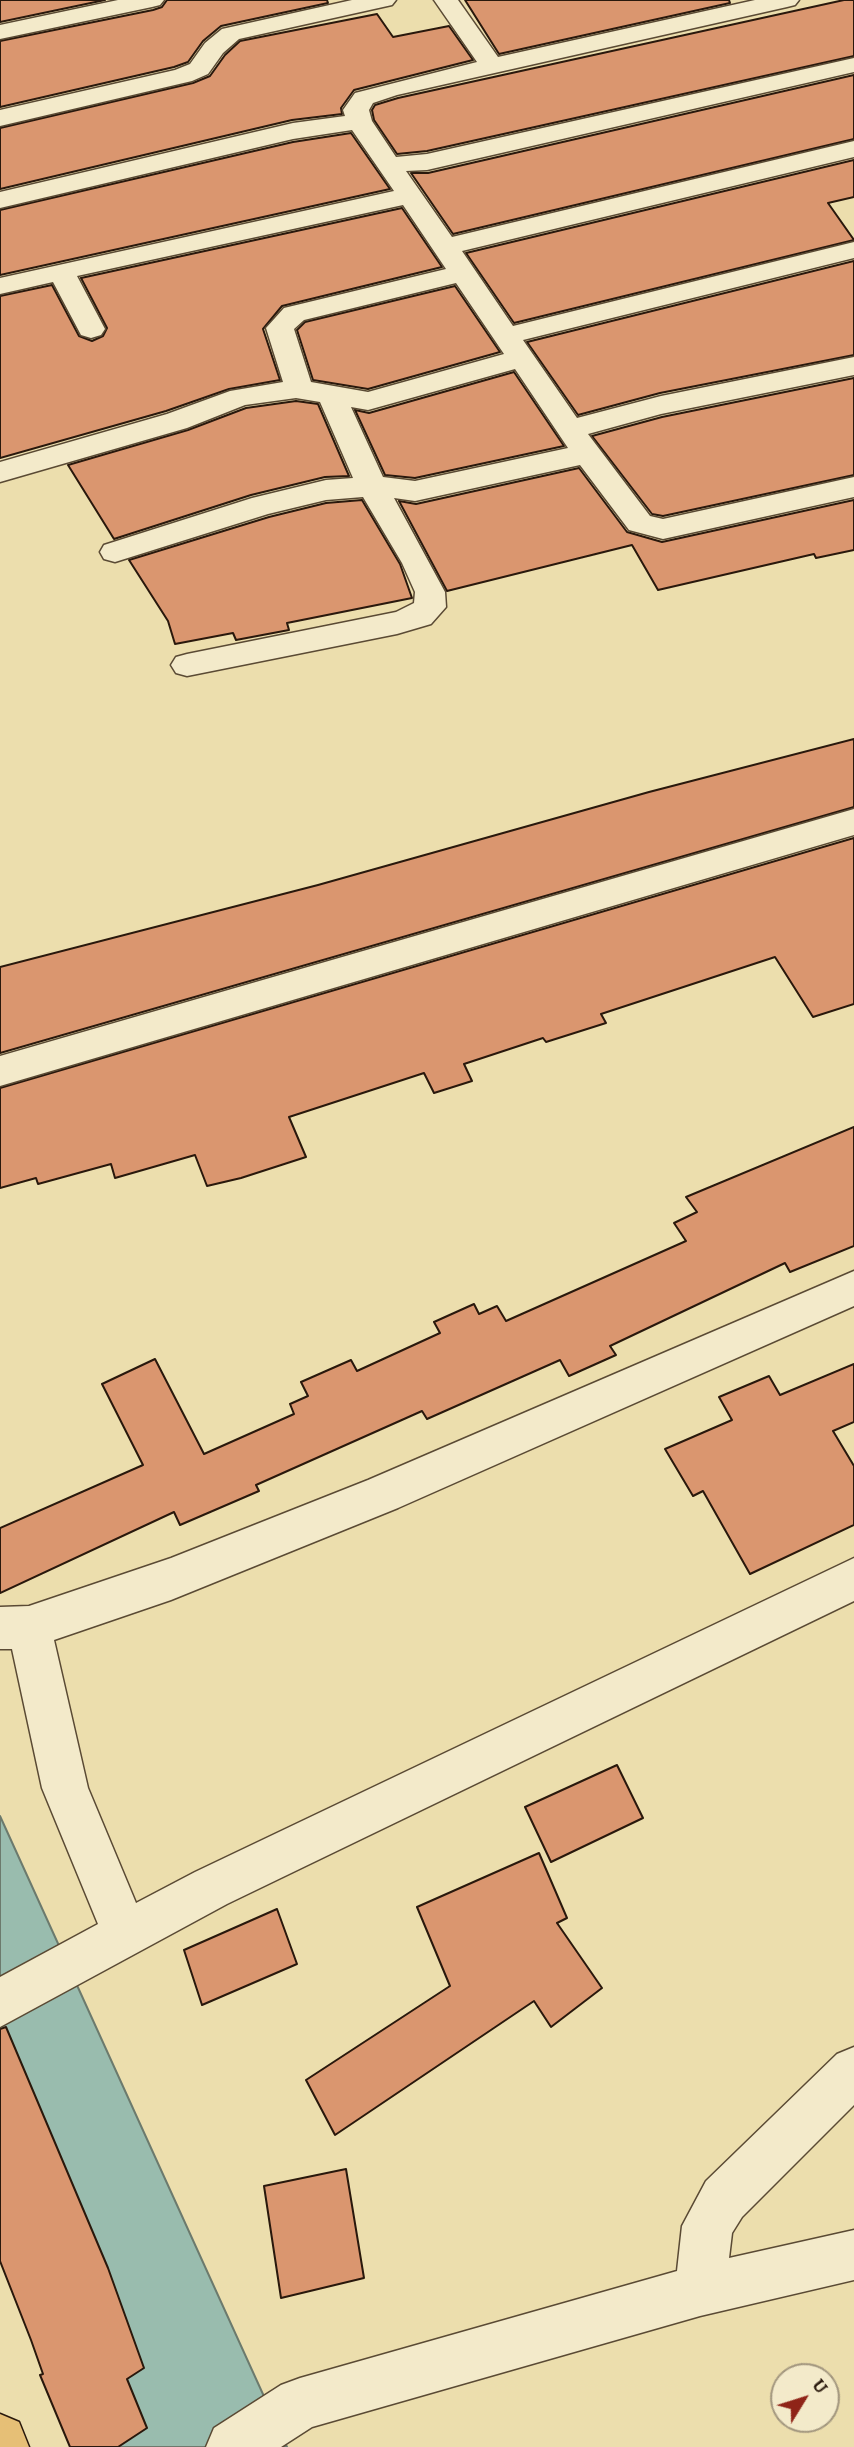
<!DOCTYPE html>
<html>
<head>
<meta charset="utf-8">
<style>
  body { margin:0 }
  #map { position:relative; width:854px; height:2447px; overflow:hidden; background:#ecdead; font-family:Alegreya,serif }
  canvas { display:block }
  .north { position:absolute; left:770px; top:2363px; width:70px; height:70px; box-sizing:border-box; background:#f3eaca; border:2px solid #a2967e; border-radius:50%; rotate:52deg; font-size:19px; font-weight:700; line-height:28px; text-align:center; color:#29180c }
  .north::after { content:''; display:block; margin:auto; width:24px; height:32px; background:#8f2418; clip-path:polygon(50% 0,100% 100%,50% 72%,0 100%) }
</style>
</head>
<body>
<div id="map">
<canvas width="854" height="2447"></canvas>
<div class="north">U</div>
</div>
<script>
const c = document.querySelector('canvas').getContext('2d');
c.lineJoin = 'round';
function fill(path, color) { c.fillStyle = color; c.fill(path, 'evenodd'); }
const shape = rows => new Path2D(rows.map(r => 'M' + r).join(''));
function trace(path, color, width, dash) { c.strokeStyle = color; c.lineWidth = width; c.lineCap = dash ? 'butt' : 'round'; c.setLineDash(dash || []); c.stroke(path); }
const water = shape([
  [0,1816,287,2447,86,2447,0,2237,0,1816]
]);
fill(water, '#99bcae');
trace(water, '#6c7a6d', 2);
const building = shape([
  [0,0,105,0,0,22,0,0],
  [167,0,327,0,328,3,221,26,203,41,188,62,174,67,0,107,0,41,153,10,162,7,167,0],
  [465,0,729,0,730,3,499,54,465,0],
  [844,0,854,0,854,56,427,151,397,154,374,120,372,110,375,105,398,98,844,0],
  [377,14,393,37,449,26,473,60,354,90,341,108,342,114,292,120,0,189,0,128,193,83,210,76,225,55,240,41,377,14],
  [854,75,854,139,453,234,411,173,428,173,854,75],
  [351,133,390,189,0,275,0,210,293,142,351,133],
  [854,160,854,197,828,203,854,240,514,323,466,253,854,160],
  [402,208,442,267,282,306,263,329,280,380,229,389,166,411,0,458,0,296,52,285,79,336,92,341,103,336,107,328,81,278,402,208],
  [854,261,854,355,660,393,578,415,527,342,854,261],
  [455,286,500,352,368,389,313,380,297,330,305,322,455,286],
  [514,372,564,446,415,478,385,475,355,410,369,413,514,372],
  [854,378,854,475,663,516,652,514,592,436,662,417,854,378],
  [296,401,318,404,349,476,325,477,251,495,114,539,68,465,188,430,246,408,296,401],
  [579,468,627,532,662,542,854,500,854,550,816,558,814,554,658,590,632,545,447,591,399,501,416,504,579,468],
  [362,500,400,564,412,598,287,623,289,630,236,640,233,633,175,644,168,621,129,560,269,517,326,503,362,500],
  [854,739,854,807,0,1053,0,967,318,885,649,792,854,739],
  [854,838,854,1004,813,1017,775,957,601,1014,606,1023,546,1042,543,1038,464,1064,472,1081,434,1093,424,1073,289,1117,306,1157,241,1178,207,1186,195,1155,115,1178,111,1164,38,1184,36,1178,0,1188,0,1088,854,838],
  [854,1127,854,1246,790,1272,785,1263,610,1346,616,1355,569,1376,560,1360,427,1419,422,1411,256,1485,259,1491,180,1525,174,1512,0,1593,0,1528,143,1465,102,1384,155,1359,204,1454,294,1414,290,1404,308,1396,301,1382,351,1360,357,1371,440,1333,434,1322,474,1304,479,1314,497,1306,506,1321,686,1241,674,1223,697,1212,686,1197,854,1127],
  [854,1364,854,1422,833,1431,854,1466,854,1525,750,1574,703,1491,693,1496,665,1449,732,1420,719,1397,769,1376,780,1395,854,1364],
  [617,1765,643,1818,551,1862,525,1807,617,1765],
  [539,1853,567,1918,557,1923,602,1988,551,2027,534,2001,335,2135,306,2080,450,1986,417,1907,539,1853],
  [277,1909,297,1964,202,2005,184,1950,277,1909],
  [6,2027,108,2268,144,2368,127,2379,147,2428,118,2447,70,2447,40,2375,43,2374,31,2340,0,2261,0,2029,6,2027],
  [346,2169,364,2278,281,2298,264,2186,346,2169]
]);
fill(building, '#da966f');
trace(building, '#29180c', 2);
const minor = shape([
  [118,0,164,0,160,5,152,7,0,39,0,25,118,0],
  [352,0,396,0,392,5,239,39,223,53,208,74,192,81,0,126,0,110,175,70,190,64,205,43,222,29,352,0],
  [434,0,458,0,498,57,755,0,799,0,795,5,787,7,397,95,373,103,369,110,372,121,396,157,427,154,854,58,854,72,427,170,406,171,452,237,854,141,854,157,462,251,513,326,854,242,854,258,523,340,577,418,661,396,854,357,854,375,661,414,588,434,650,516,663,519,854,477,854,497,663,539,629,530,580,465,415,501,394,498,445,592,446,607,431,624,397,634,187,676,176,673,171,665,176,657,187,654,396,612,414,603,415,592,402,563,363,497,326,500,268,514,115,562,104,559,100,552,104,545,252,498,326,480,353,478,320,402,296,398,245,405,187,428,0,482,0,462,167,414,230,391,283,382,266,328,284,308,446,269,403,205,77,276,105,329,101,335,91,338,81,335,53,282,0,294,0,278,394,191,352,130,293,139,0,208,0,192,293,123,345,116,343,110,355,93,477,62,434,0],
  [456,283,504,354,368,392,311,382,294,329,304,320,456,283],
  [515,369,568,448,415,481,383,477,351,407,368,410,515,369],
  [854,809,854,835,0,1086,0,1056,854,809],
  [854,1271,854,1306,398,1508,171,1600,54,1640,88,1788,136,1903,195,1872,854,1558,854,1601,227,1904,0,2027,0,1977,98,1924,42,1788,12,1649,0,1649,0,1607,29,1606,171,1558,368,1480,854,1271],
  [854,2047,854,2105,742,2217,732,2233,729,2258,854,2230,854,2280,700,2316,312,2427,281,2447,206,2447,214,2428,281,2385,300,2378,677,2271,682,2226,706,2181,837,2054,854,2047]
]);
const primary = shape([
  [0,2414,19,2422,29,2447,0,2447,0,2414]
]);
trace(minor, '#5a4a34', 3);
trace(primary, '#29180c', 3);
fill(minor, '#f3eaca');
fill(primary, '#e6bf76');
</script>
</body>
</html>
